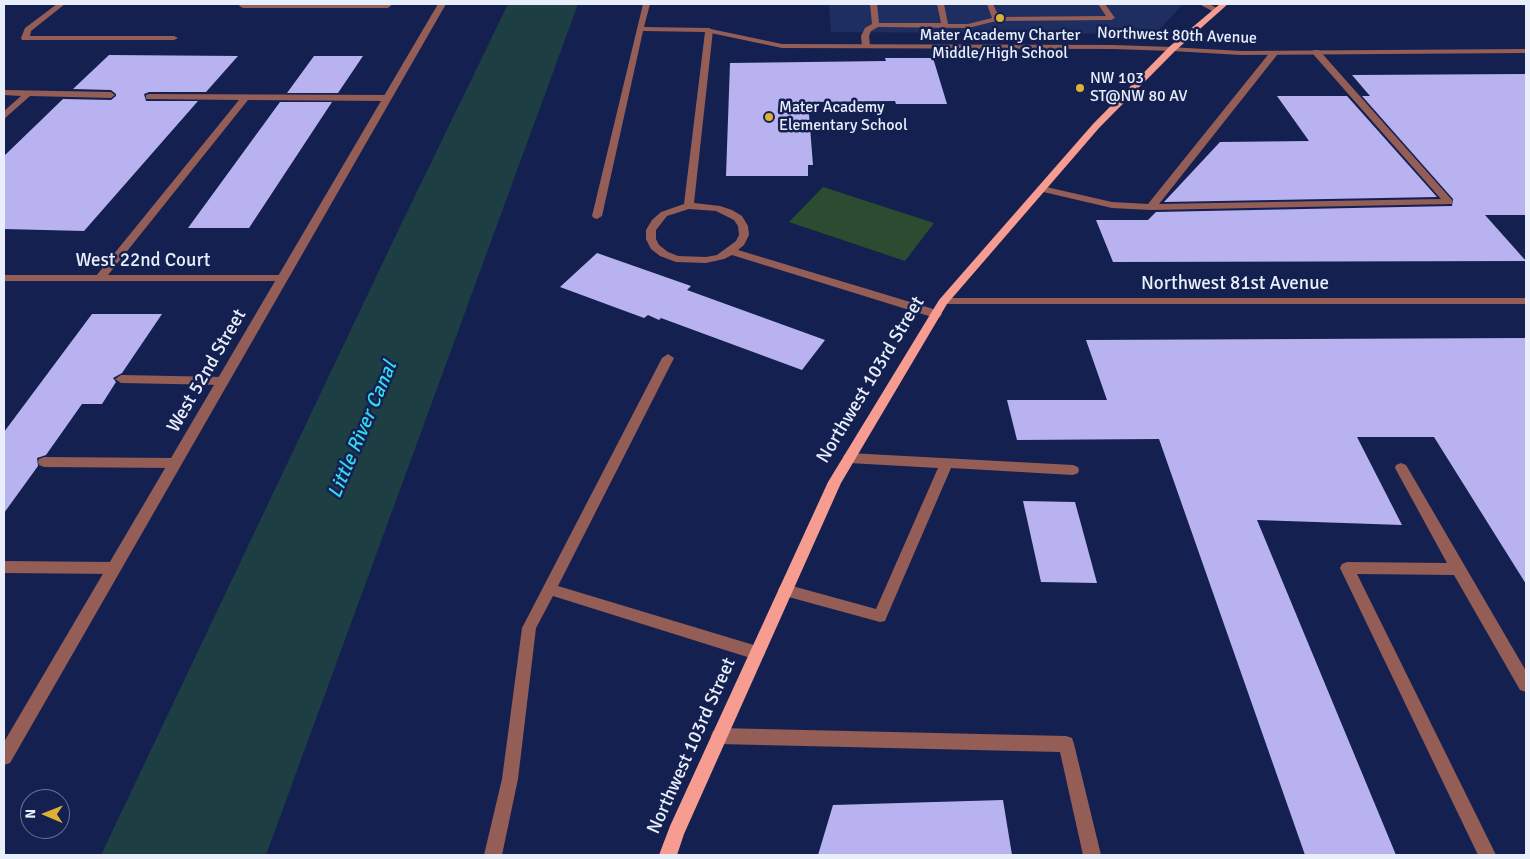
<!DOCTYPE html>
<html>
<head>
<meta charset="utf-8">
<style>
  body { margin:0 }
  #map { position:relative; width:1530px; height:859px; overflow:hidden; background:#142150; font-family:Signika,sans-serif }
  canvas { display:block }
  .frame { position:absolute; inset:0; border:5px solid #e9eefb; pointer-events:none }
  .north { position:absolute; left:20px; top:789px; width:50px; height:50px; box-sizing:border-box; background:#142150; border:1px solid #697394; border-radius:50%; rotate:271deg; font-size:14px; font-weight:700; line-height:20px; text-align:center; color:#e9eefb }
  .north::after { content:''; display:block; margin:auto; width:18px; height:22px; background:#ddb133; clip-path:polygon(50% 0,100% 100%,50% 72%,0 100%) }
</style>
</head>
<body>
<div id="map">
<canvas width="1530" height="859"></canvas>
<div class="frame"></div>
<div class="north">N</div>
</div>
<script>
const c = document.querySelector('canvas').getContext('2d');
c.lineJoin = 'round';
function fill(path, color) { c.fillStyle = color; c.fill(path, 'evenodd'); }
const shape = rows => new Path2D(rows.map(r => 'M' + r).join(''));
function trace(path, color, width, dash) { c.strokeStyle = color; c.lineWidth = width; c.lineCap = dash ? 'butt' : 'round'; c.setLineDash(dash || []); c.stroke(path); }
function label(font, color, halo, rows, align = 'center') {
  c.font = font + ' Signika,sans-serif'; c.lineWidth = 5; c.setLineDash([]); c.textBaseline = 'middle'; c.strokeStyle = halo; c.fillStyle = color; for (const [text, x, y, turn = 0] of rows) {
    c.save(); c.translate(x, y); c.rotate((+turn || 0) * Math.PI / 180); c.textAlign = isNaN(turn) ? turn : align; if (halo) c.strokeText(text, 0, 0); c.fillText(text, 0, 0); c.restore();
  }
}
fill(shape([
  [829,4,1183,4,1155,34,831,32]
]), '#1f2e61');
fill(shape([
  [823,187,934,223,905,261,789,222]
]), '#2b4c30');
fill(shape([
  [508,4,578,4,266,855,101,855,395,237]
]), '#1d3f44');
fill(shape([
  [109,55,238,56,206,92,149,92,144,94,146,101,198,101,84,231,4,229,4,156,63,99,111,100,116,96,116,94,111,90,73,89],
  [314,56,363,56,338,93,287,93],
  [885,58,933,58,947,104,896,104,895,101,808,102,813,165,808,165,808,176,726,176,730,63,886,61],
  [1526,74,1526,215,1485,215,1526,261,1113,262,1096,220,1148,220,1156,212,1452,206,1453,199,1362,96,1370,96,1352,75],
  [1277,96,1347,96,1437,197,1164,202,1220,142,1309,141],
  [280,102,332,102,249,228,188,228],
  [597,253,691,286,687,290,825,340,802,370,661,318,659,320,648,315,644,318,560,287],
  [92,314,162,314,122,373,113,378,116,382,102,404,82,404,46,455,37,458,38,466,4,513,4,432],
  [1526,338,1526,584,1434,437,1357,437,1402,525,1257,520,1396,855,1305,855,1159,439,1017,440,1007,400,1107,400,1086,340],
  [1023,501,1075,502,1097,583,1041,582],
  [1003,800,1012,855,818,855,833,805]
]), '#b8b3f0');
fill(shape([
  [57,4,65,4,31,31,30,36,174,36,178,38,174,40,22,40,21,38,25,28,57,4],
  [241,4,393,4,388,8,243,8,239,6,241,4],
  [643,4,650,4,644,27,709,28,713,30,694,203,720,206,732,210,742,216,748,226,749,235,744,245,738,250,940,311,942,314,940,317,932,317,732,255,724,259,706,263,676,262,660,256,651,249,646,239,646,230,652,220,661,212,684,204,705,32,643,31,602,216,597,219,594,218,592,216,643,4],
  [689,209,716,211,734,220,738,226,739,235,736,241,717,255,706,257,678,256,668,252,659,245,656,239,656,230,667,216,689,209],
  [870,4,877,4,879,23,941,23,937,4,944,4,948,24,968,24,992,18,987,4,993,4,999,17,1106,16,1098,4,1105,4,1115,18,1111,20,996,21,968,28,878,27,871,31,869,36,870,46,866,48,862,46,861,36,865,28,872,24,870,4],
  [1199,4,1209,4,1221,10,1214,12,1199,4],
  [1313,50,1319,50,1452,200,1452,204,1151,210,1112,208,1039,191,1037,189,1042,186,1112,202,1148,204,1271,51,1274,51,1278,53,1277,55,1159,204,1441,199,1313,54,1313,50],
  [4,90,111,92,115,95,111,98,30,96,4,119,4,111,21,96,4,95,4,90],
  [149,94,387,95,391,98,387,101,248,100,104,280,96,280,95,278,96,276,239,100,146,99,146,95,149,94],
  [668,354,674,358,558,586,757,646,762,648,765,653,762,658,757,660,553,596,536,628,518,779,502,855,484,855,502,779,522,628,662,358,668,354],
  [121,375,222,377,228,381,222,385,121,383,115,379,121,375],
  [849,453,1073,465,1078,467,1079,470,1078,473,1073,475,951,468,887,616,885,621,880,622,785,596,780,594,778,590,780,586,785,584,876,609,938,468,849,463,844,461,843,458,844,455,849,453],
  [44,457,175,458,180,460,181,463,180,466,175,468,44,467,39,465,38,462,39,459,44,457],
  [1401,463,1406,465,1526,671,1526,692,1520,690,1454,575,1357,574,1496,855,1478,855,1340,568,1342,564,1347,562,1447,563,1395,468,1396,465,1401,463],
  [4,561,114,562,119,564,121,568,119,572,114,574,4,573,4,561],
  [719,728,1066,736,1072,738,1074,744,1101,855,1083,855,1060,752,719,744,713,741,711,736,713,731,719,728]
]), '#945e56');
fill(shape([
  [706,28,782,44,1113,45,1172,47,1176,49,1172,51,1113,49,782,48,706,32,706,28],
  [4,275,282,275,287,278,282,281,4,281,4,275],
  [943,298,1526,298,1526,304,939,304,938,302,943,298]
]), '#945e56');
fill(shape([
  [438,4,446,4,10,763,4,765,4,742,438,4],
  [1169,47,1241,51,1526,49,1526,53,1241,55,1172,51,1168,49,1169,47]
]), '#945e56');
fill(shape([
  [1220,4,1228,4,1175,51,1099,128,947,304,841,483,684,834,677,855,659,855,670,826,828,482,939,300,1093,124,1169,47,1220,4]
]), '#f69c90');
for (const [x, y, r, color] of [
  [1000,18,5,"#ddb133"],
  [1080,88,5,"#ddb133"],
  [769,117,5,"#ddb133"]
]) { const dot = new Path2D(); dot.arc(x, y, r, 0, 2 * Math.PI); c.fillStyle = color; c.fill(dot); trace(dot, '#142150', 2); }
label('16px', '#e9eefb', '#142150', [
  ["Mater Academy Charter",1000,36,"center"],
  ["Middle/High School",1000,54,"center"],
  ["NW 103",1090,79],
  ["ST@NW 80 AV",1090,97],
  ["Mater Academy",779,108],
  ["Elementary School",779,126]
], 'left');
label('16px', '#e9eefb', '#142150', [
  ["Northwest 80th Avenue",1177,36,2]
]);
label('19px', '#e9eefb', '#142150', [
  ["West 22nd Court",143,261],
  ["Northwest 81st Avenue",1235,284],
  ["West 52nd Street",207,371,-60],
  ["Northwest 103rd Street",871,380,-59],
  ["Northwest 103rd Street",692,746,-66]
]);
label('italic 20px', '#33dbf1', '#142150', [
  ["Little River Canal",363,430,-67]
]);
</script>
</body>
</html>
